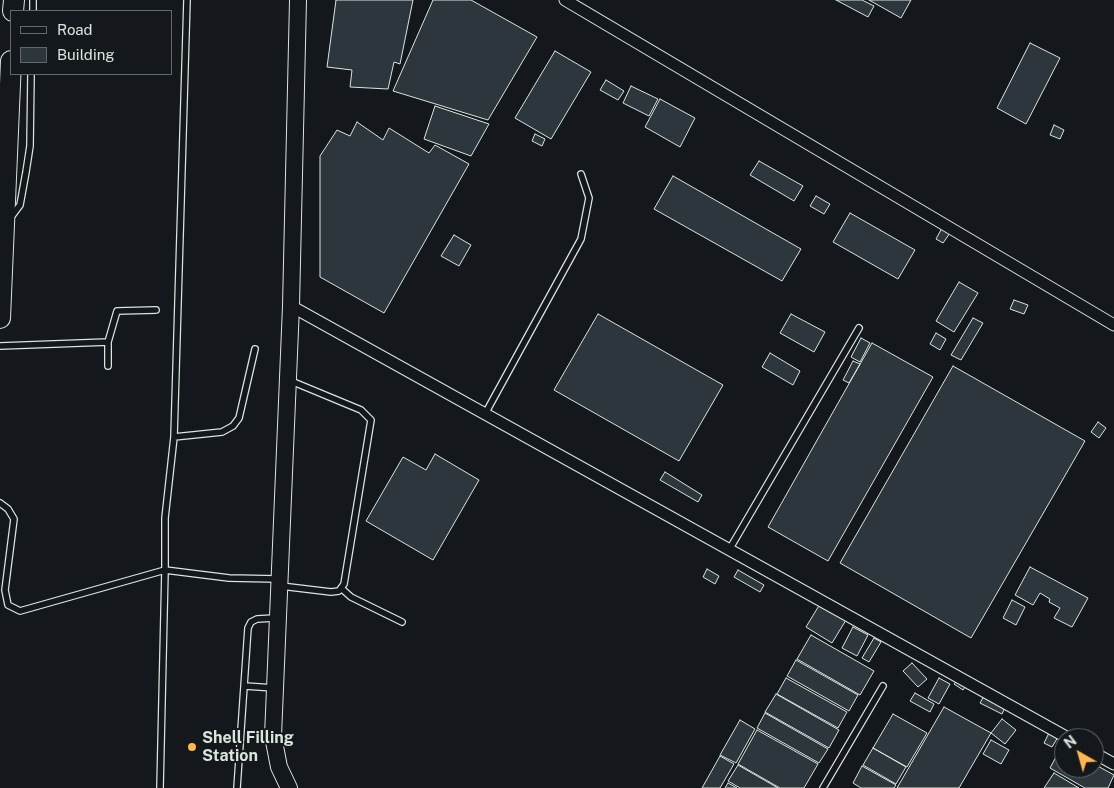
<!DOCTYPE html>
<html>
<head>
<meta charset="utf-8">
<style>
  body { margin:0 }
  #map { position:relative; width:1114px; height:788px; overflow:hidden; background:#14181c; font-family:"Public Sans",sans-serif }
  canvas { display:block }
  .legend { position:absolute; left:10px; top:10px; width:162px; height:65px; box-sizing:border-box; background:#14181c; border:1px solid #626a69; margin:0; padding:6px 9px; list-style:none; font-size:15px; color:#d8e6dc }
  .legend li { display:flex; align-items:center; gap:10px; height:25px }
  .legend b { width:25px; border:1px solid #626a69 }
  .north { position:absolute; left:1054px; top:728px; width:50px; height:50px; box-sizing:border-box; background:#14181c; border:1px solid #626a69; border-radius:50%; rotate:322deg; font-size:14px; font-weight:700; line-height:20px; text-align:center; color:#d8e6dc }
  .north::after { content:''; display:block; margin:auto; width:18px; height:22px; background:#ffb74d; clip-path:polygon(50% 0,100% 100%,50% 72%,0 100%) }
</style>
</head>
<body>
<div id="map">
<canvas width="1114" height="788"></canvas>
<ul class="legend">
<li><b style="height:6px;background:#14181c"></b>Road</li>
<li><b style="height:14px;background:#2c363c"></b>Building</li>
</ul>
<div class="north">N</div>
</div>
<script>
const c = document.querySelector('canvas').getContext('2d');
c.lineJoin = 'round';
function fill(path, color) { c.fillStyle = color; c.fill(path, 'evenodd'); }
const shape = rows => new Path2D(rows.map(r => 'M' + r).join(''));
function trace(path, color, width, dash) { c.strokeStyle = color; c.lineWidth = width; c.lineCap = dash ? 'butt' : 'round'; c.setLineDash(dash || []); c.stroke(path); }
function label(font, color, halo, rows, align = 'center') {
  c.font = font + ' "Public Sans",sans-serif'; c.lineWidth = 4; c.setLineDash([]); c.textBaseline = 'middle'; c.strokeStyle = halo; c.fillStyle = color; for (const [text, x, y, turn = 0] of rows) {
    c.save(); c.translate(x, y); c.rotate((+turn || 0) * Math.PI / 180); c.textAlign = isNaN(turn) ? turn : align; if (halo) c.strokeText(text, 0, 0); c.fillText(text, 0, 0); c.restore();
  }
}
const building = shape([
  [336,0,413,0,400,64,394,62,388,89,350,87,352,70,327,67,336,0],
  [433,0,471,0,537,37,488,120,393,91,433,0],
  [836,0,862,0,874,6,868,17,836,0],
  [869,0,911,0,901,18,869,0],
  [1030,43,1060,58,1026,124,997,108,1030,43],
  [555,51,591,72,551,139,515,118,555,51],
  [606,80,624,91,618,100,600,90,606,80],
  [631,86,658,99,649,116,623,103,631,86],
  [660,99,695,118,680,147,645,127,660,99],
  [435,106,489,124,471,156,424,139,435,106],
  [357,122,383,140,389,128,429,153,435,145,469,164,384,313,320,277,320,156,337,130,350,136,357,122],
  [1054,125,1064,130,1060,139,1050,135,1054,125],
  [535,134,545,139,542,146,532,141,535,134],
  [759,161,803,186,794,201,750,175,759,161],
  [673,176,801,249,782,281,654,209,673,176],
  [816,196,830,204,824,214,810,206,816,196],
  [850,213,915,250,898,279,833,242,850,213],
  [942,228,950,233,943,243,936,239,942,228],
  [454,235,471,245,459,266,441,256,454,235],
  [959,282,978,293,954,332,936,321,959,282],
  [1014,300,1028,305,1024,314,1010,309,1014,300],
  [598,314,723,385,679,461,554,390,598,314],
  [791,314,825,332,814,352,780,333,791,314],
  [973,318,983,323,961,360,951,355,973,318],
  [936,333,946,339,940,350,930,344,936,333],
  [861,338,870,343,860,362,851,357,861,338],
  [872,343,933,377,828,561,768,527,872,343],
  [770,353,800,371,793,385,762,367,770,353],
  [853,361,860,364,849,383,843,380,853,361],
  [953,366,1085,441,971,638,840,563,953,366],
  [1098,422,1106,428,1099,438,1091,432,1098,422],
  [435,454,479,480,433,560,366,521,403,457,426,470,435,454],
  [665,472,702,495,698,502,660,480,665,472],
  [1030,567,1088,598,1072,627,1054,618,1060,608,1049,602,1050,599,1040,593,1033,605,1015,595,1030,567],
  [707,569,719,576,715,584,703,577,707,569],
  [738,570,764,585,760,592,734,577,738,570],
  [1012,600,1025,607,1016,625,1003,618,1012,600],
  [820,604,846,620,832,643,806,627,820,604],
  [853,627,868,635,857,656,842,648,853,627],
  [811,635,874,671,860,695,797,659,811,635],
  [874,638,881,642,869,662,862,658,874,638],
  [796,660,858,695,849,711,787,676,796,660],
  [912,663,927,679,918,687,903,671,912,663],
  [786,678,847,712,838,728,777,694,786,678],
  [939,678,950,684,939,704,928,698,939,678],
  [959,678,967,684,963,690,954,684,959,678],
  [915,693,934,704,930,712,910,701,915,693],
  [776,694,839,730,829,748,765,712,776,694],
  [985,694,1006,705,1002,714,980,703,985,694],
  [944,707,991,733,959,788,897,788,944,707],
  [765,713,828,749,819,763,757,728,765,713],
  [893,714,927,733,907,767,873,748,893,714],
  [1002,719,1016,730,1005,744,991,733,1002,719],
  [740,720,755,729,736,763,720,755,740,720],
  [757,730,818,764,804,788,780,788,738,764,757,730],
  [1049,733,1058,737,1052,747,1044,743,1049,733],
  [991,740,1009,750,1001,764,983,754,991,740],
  [1062,746,1064,768,1094,768,1094,764,1114,775,1108,788,1085,788,1050,768,1062,746],
  [873,748,906,767,896,784,863,765,873,748],
  [720,756,734,764,720,788,702,788,720,756],
  [738,765,778,788,740,788,728,781,738,765],
  [862,766,896,785,894,788,861,788,853,783,862,766],
  [1054,773,1079,788,1044,788,1054,773],
  [728,783,737,788,725,788,728,783]
]);
fill(building, '#2c363c');
trace(building, '#d8e6dc', 1);
const lane = shape([
  [187,0,174,437,165,518,165,570,229,578,277,579],
  [33,11,33,0],
  [11,217,20,205,26,172,30,146,31,74],
  [0,346,108,342,117,311,156,310],
  [108,366,108,342],
  [485,414,581,239,589,198,581,174],
  [174,437,222,432,233,426,239,418,255,349],
  [0,503,8,509,14,519,5,590,8,605,20,611,165,570,160,788],
  [729,550,859,328],
  [281,586,331,592,339,591,344,584,371,420,361,410,291,381],
  [341,588,351,597,402,622],
  [245,686,274,688],
  [237,788,248,628,251,622,257,619,275,618],
  [823,788,883,686]
]);
const street = shape([
  [565,0,1114,325],
  [291,306,1068,738],
  [1094,753,1114,764]
]);
const secondary = shape([
  [289,788,279,767,273,736,291,306,298,0]
]);
const highway = shape([
  [13,11,14,0],
  [0,318,11,61]
]);
trace(lane, '#d8e6dc', 8);
trace(street, '#d8e6dc', 13);
trace(secondary, '#d8e6dc', 18);
trace(highway, '#d8e6dc', 22);
trace(lane, '#14181c', 5.5);
trace(street, '#14181c', 11);
trace(secondary, '#14181c', 16);
trace(highway, '#14181c', 20);
for (const [x, y, r, color] of [
  [192,747,5,"#ffb74d"]
]) { const dot = new Path2D(); dot.arc(x, y, r, 0, 2 * Math.PI); c.fillStyle = color; c.fill(dot); trace(dot, '#14181c', 2); }
label('bold 16px', '#d8e6dc', '#14181c', [
  ["Shell Filling",202,738],
  ["Station",202,756]
], 'left');
</script>
</body>
</html>
